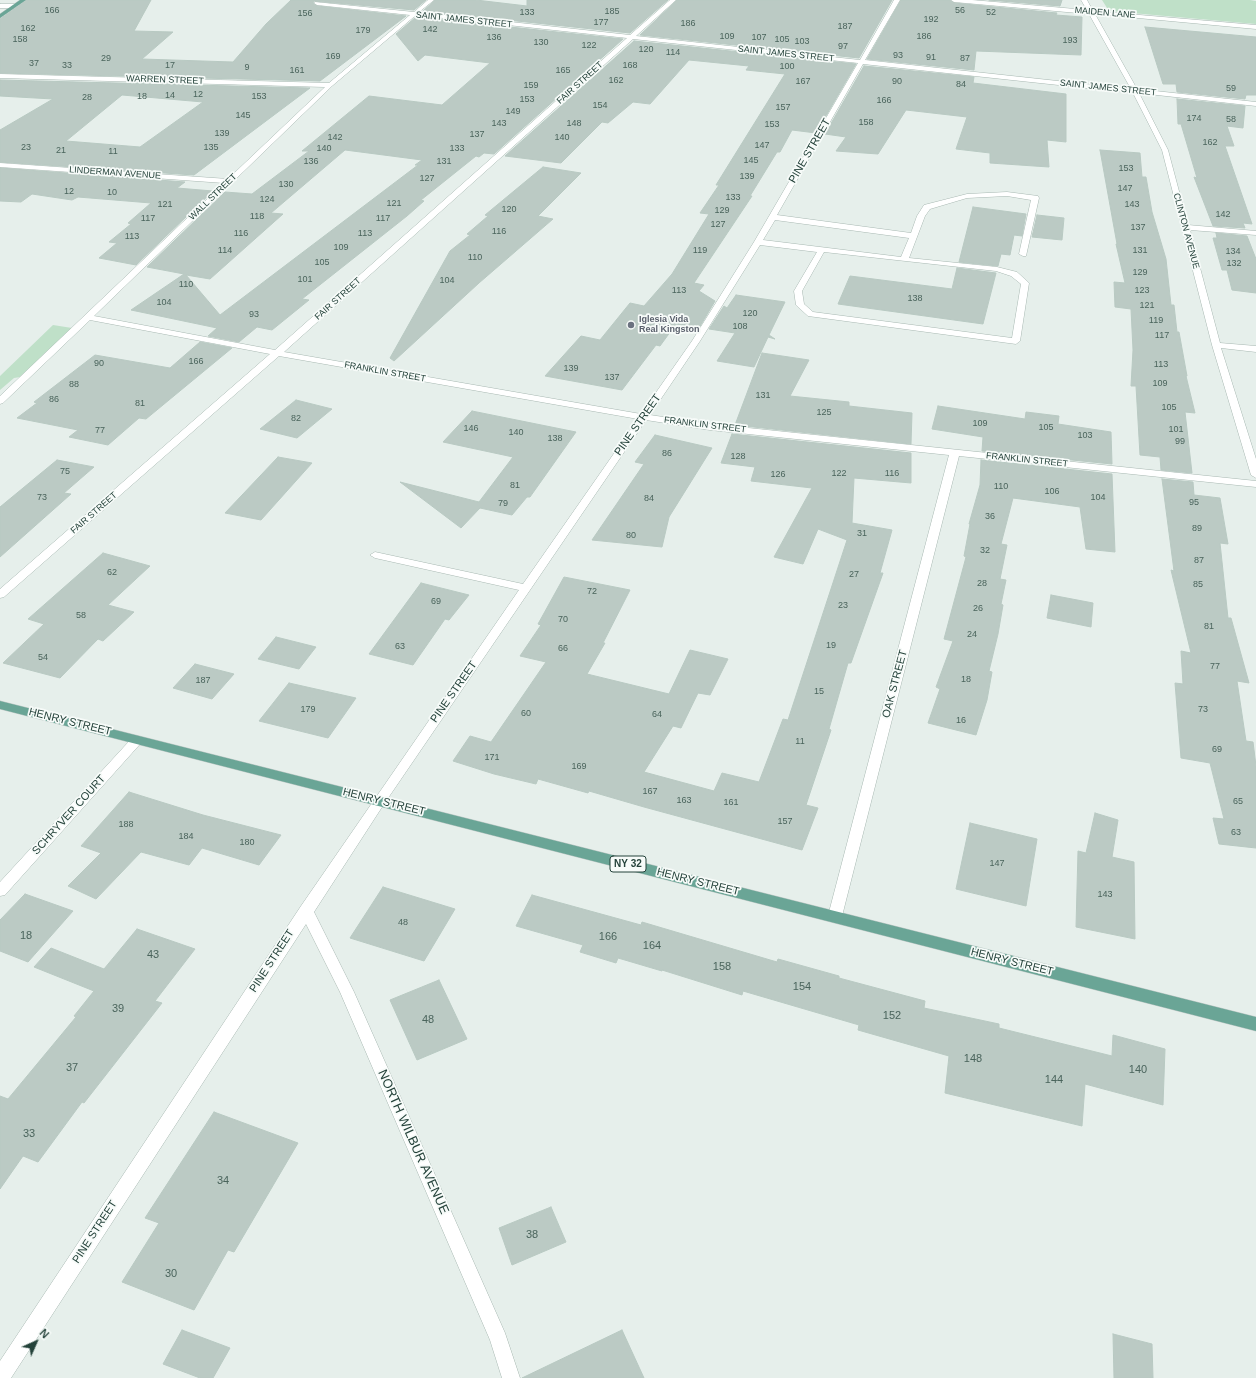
<!DOCTYPE html>
<html>
<head>
<meta charset="utf-8">
<style>
  body { margin:0 }
  #map { position:relative; width:1256px; height:1378px; overflow:hidden; background:#e6efeb; font-family:Arial,sans-serif }
  canvas { display:block }
  .north { position:absolute; left:16px; top:1322px; width:40px; height:40px; -webkit-text-stroke:3px #f7fbf9; paint-order:stroke; rotate:45deg; font-size:11px; font-weight:700; line-height:16px; text-align:center; color:#24423a }
  .north::after { content:''; display:block; margin:auto; width:14px; height:18px; background:#24423a; clip-path:polygon(50% 0,100% 100%,50% 72%,0 100%) }
</style>
</head>
<body>
<div id="map">
<canvas width="1256" height="1378"></canvas>
<div class="north">N</div>
</div>
<script>
const c = document.querySelector('canvas').getContext('2d');
c.lineJoin = 'round';
function fill(path, color) { c.fillStyle = color; c.fill(path, 'evenodd'); }
const shape = rows => new Path2D(rows.map(r => 'M' + r).join(''));
function trace(path, color, width, dash) { c.strokeStyle = color; c.lineWidth = width; c.lineCap = dash ? 'butt' : 'round'; c.setLineDash(dash || []); c.stroke(path); }
function label(font, color, halo, rows, align = 'center') {
  c.font = font + ' Arial,sans-serif'; c.lineWidth = 3.5; c.setLineDash([]); c.textBaseline = 'middle'; c.strokeStyle = halo; c.fillStyle = color; for (const [text, x, y, turn = 0] of rows) {
    c.save(); c.translate(x, y); c.rotate((+turn || 0) * Math.PI / 180); c.textAlign = isNaN(turn) ? turn : align; if (halo) c.strokeText(text, 0, 0); c.fillText(text, 0, 0); c.restore();
  }
}
fill(shape([
  [1102,0,1250,0,1256,1,1256,24,1109,11],
  [53,325,72,328,20,377,14,378,0,390,0,376]
]), '#bfe0c8');
const building = shape([
  [27,0,151,0,134,31,173,32,142,59,233,62,266,24,291,0,426,0,414,10,314,1,313,3,317,6,406,16,320,81,0,73,0,19,27,0],
  [435,0,476,0,527,6,527,0,668,0,630,33,423,11,435,0],
  [677,0,892,0,859,58,640,35,677,0],
  [901,0,950,0,954,3,1057,13,1056,15,1082,17,1081,55,976,51,974,70,867,59,901,0],
  [989,0,1062,0,1060,6,989,0],
  [416,17,623,39,494,154,484,153,479,157,476,156,421,200,424,201,407,216,302,299,309,300,272,330,257,327,239,342,208,336,217,328,131,310,184,274,147,267,225,192,252,194,309,151,302,151,369,96,442,105,490,63,425,55,418,61,396,34,416,17],
  [345,150,422,160,415,165,418,165,220,315,186,275,210,279,283,214,271,213,345,150],
  [1145,27,1256,37,1256,95,1246,95,1245,99,1177,92,1176,84,1163,84,1145,27],
  [634,41,856,64,816,133,792,130,780,152,777,152,750,196,752,196,694,283,704,285,699,291,715,301,699,328,676,324,660,346,656,345,622,390,545,376,581,336,600,340,630,303,644,306,672,274,709,214,700,213,719,185,716,185,785,74,746,70,749,66,689,60,650,104,633,102,608,123,602,122,561,163,505,156,634,41],
  [864,66,974,77,973,83,1066,94,1066,142,1047,140,1049,167,990,163,990,153,956,149,967,117,906,110,878,154,836,151,846,137,825,134,864,66],
  [0,80,310,88,194,175,0,162,0,130,53,99,0,96,0,80],
  [122,95,203,102,140,147,66,141,122,95],
  [1177,99,1245,106,1243,128,1227,126,1234,146,1225,146,1252,224,1243,223,1245,228,1213,226,1194,177,1197,178,1181,124,1178,124,1177,99],
  [1100,150,1140,153,1142,177,1146,177,1152,212,1166,259,1171,305,1174,305,1177,332,1179,332,1187,376,1186,376,1195,413,1185,412,1192,473,1161,470,1160,457,1140,455,1136,386,1131,386,1133,350,1131,309,1115,307,1114,282,1125,283,1116,244,1117,244,1100,150],
  [543,167,581,173,538,216,553,219,479,283,394,361,390,358,450,251,470,235,467,234,488,216,485,215,543,167],
  [0,168,185,182,177,188,213,191,136,265,99,258,117,243,109,242,131,224,128,223,151,203,78,197,72,200,32,194,21,202,0,201,0,168],
  [973,207,1026,214,1022,236,1014,235,1010,255,1001,254,998,266,959,262,973,207],
  [1037,215,1064,218,1062,240,1032,237,1037,215],
  [1216,233,1247,236,1256,259,1256,293,1232,290,1227,270,1222,270,1213,238,1217,238,1216,233],
  [957,268,996,273,983,324,838,304,850,276,952,289,957,268],
  [736,295,785,302,769,335,775,339,768,337,754,367,717,361,735,333,709,329,724,306,727,308,736,295],
  [200,342,232,348,146,419,139,418,108,445,69,437,78,430,17,418,37,403,34,402,95,355,170,368,200,342],
  [762,353,809,360,790,396,849,402,849,406,912,413,911,444,735,425,762,353],
  [296,400,332,409,297,438,260,429,296,400],
  [938,406,1025,419,1026,412,1059,416,1058,424,1111,432,1112,464,982,451,983,437,932,429,938,406],
  [472,411,576,432,530,497,527,497,512,515,480,508,461,528,400,482,479,502,513,457,443,442,472,411],
  [732,434,911,453,911,483,854,478,852,523,892,530,880,573,883,573,851,663,848,663,829,729,831,730,806,805,818,808,802,850,644,807,589,791,588,793,538,779,536,784,494,774,453,761,470,736,491,742,546,662,520,656,541,625,538,624,564,577,630,590,603,643,605,643,587,674,669,694,690,650,728,659,710,695,698,693,681,728,673,726,644,772,714,791,722,773,759,782,783,719,788,720,847,540,818,529,803,564,774,557,812,488,751,481,755,467,721,463,732,434],
  [655,435,712,448,669,517,662,547,592,540,644,464,635,462,655,435],
  [278,457,312,463,261,520,225,513,278,457],
  [57,460,94,467,64,493,71,494,0,557,0,507,57,460],
  [981,460,1112,474,1115,552,1086,549,1080,507,1013,498,1001,544,1007,545,1000,579,1006,580,1001,604,1003,605,998,634,989,671,992,672,987,700,976,735,928,723,940,689,936,687,953,641,944,639,966,557,964,556,970,524,969,524,980,485,981,460],
  [1162,479,1193,482,1194,495,1220,498,1228,544,1220,543,1228,618,1231,618,1249,683,1237,681,1246,741,1253,742,1256,766,1256,848,1219,844,1213,818,1224,819,1210,763,1181,758,1175,683,1183,684,1181,651,1191,653,1171,570,1174,571,1162,479],
  [103,553,150,566,108,605,134,612,103,641,98,639,60,678,3,663,44,624,28,619,103,553],
  [421,583,469,595,449,620,445,619,413,665,369,654,421,583],
  [1051,595,1093,603,1091,627,1047,618,1051,595],
  [276,637,316,647,299,669,258,659,276,637],
  [195,664,234,674,212,699,173,688,195,664],
  [289,683,356,698,328,738,259,721,289,683],
  [129,792,203,815,281,835,259,865,202,848,189,865,141,852,96,899,68,886,101,853,81,846,129,792],
  [1095,813,1118,820,1112,857,1134,862,1135,939,1076,927,1078,851,1086,853,1095,813],
  [970,823,1037,839,1026,906,956,889,970,823],
  [383,887,455,909,424,961,350,938,383,887],
  [25,894,73,911,28,962,0,951,0,920,25,894],
  [532,895,641,925,642,922,777,962,778,959,839,976,839,978,925,1001,924,1008,999,1024,999,1028,1112,1056,1113,1035,1165,1049,1163,1105,1085,1084,1082,1126,945,1093,949,1056,858,1030,859,1025,743,991,742,995,662,970,662,971,618,958,616,963,580,952,583,945,516,926,532,895],
  [137,929,195,949,155,1001,162,1003,84,1103,82,1102,38,1162,23,1156,0,1189,0,1096,8,1099,76,1017,74,1016,94,991,34,967,51,948,104,969,137,929],
  [439,980,467,1039,417,1060,390,1000,439,980],
  [214,1112,298,1143,234,1252,228,1250,194,1310,122,1282,159,1223,145,1218,214,1112],
  [551,1207,566,1242,512,1265,499,1228,551,1207],
  [182,1330,230,1348,213,1378,200,1378,163,1364,182,1330],
  [622,1330,644,1378,522,1378,622,1330],
  [1113,1334,1152,1344,1153,1378,1114,1378,1113,1334]
]);
fill(building, '#bbcac4');
trace(building, '#b8c9c2', 1);
const minor = shape([
  [428,0,434,0,419,12,630,35,670,0,676,0,636,36,860,60,894,0,900,0,865,60,1131,89,1089,14,954,2,951,0,972,0,1087,10,1081,0,1087,0,1093,11,1256,25,1256,29,1095,14,1137,89,1256,102,1256,106,1139,93,1168,150,1188,225,1256,231,1256,235,1190,230,1220,343,1256,346,1256,352,1221,348,1256,459,1256,478,1251,475,1212,345,1162,150,1133,93,863,64,777,215,911,233,917,216,924,205,967,194,1007,192,1038,196,1039,198,1026,256,1023,256,1019,254,1031,200,1007,196,967,198,930,209,925,216,909,258,997,267,1017,272,1029,283,1020,341,1016,344,808,316,796,305,794,291,817,252,760,245,700,341,650,415,710,424,1256,481,1256,487,959,456,842,916,840,920,835,922,830,920,828,916,949,455,710,430,646,420,384,804,314,912,354,992,505,1333,520,1378,502,1378,490,1340,340,992,306,924,11,1378,0,1378,0,1361,301,906,519,590,375,558,370,555,375,552,523,584,638,419,279,356,4,597,0,598,0,589,270,354,90,320,3,403,0,404,0,396,224,183,0,167,0,163,228,179,325,87,0,78,0,74,329,83,410,15,317,5,314,3,315,2,414,12,428,0],
  [416,15,627,38,275,350,94,316,332,86,416,15],
  [633,39,858,63,754,242,692,341,641,414,284,352,633,39],
  [775,220,909,238,901,257,763,240,775,220],
  [824,252,996,271,1011,276,1021,284,1012,338,813,312,804,304,802,291,824,252],
  [0,4,14,4,17,6,14,8,0,8,0,4],
  [137,736,141,737,143,740,141,743,5,895,0,896,0,882,133,737,137,736]
]);
const major = shape([
  [20,0,26,0,0,18,0,14,20,0],
  [0,701,1256,1017,1256,1031,0,709,0,701]
]);
trace(minor, '#a8b8b2', 1);
trace(major, '#c2cac8', 1);
fill(minor, '#fff');
fill(major, '#6aa596');
for (const [x, y, r, color] of [
  [631,325,4,"#6b7280"]
]) { const dot = new Path2D(); dot.arc(x, y, r, 0, 2 * Math.PI); c.fillStyle = color; c.fill(dot); trace(dot, '#f7fbf9', 1.5); }
label('9px', '#4a645c', null, [
  ["166",52,11],
  ["56",960,11],
  ["185",612,12],
  ["133",527,13],
  ["52",991,13],
  ["156",305,14],
  ["192",931,20],
  ["177",601,23],
  ["186",688,24],
  ["187",845,27],
  ["162",28,29],
  ["142",430,30],
  ["179",363,31],
  ["109",727,37],
  ["186",924,37],
  ["136",494,38],
  ["107",759,38],
  ["158",20,40],
  ["105",782,40],
  ["193",1070,41],
  ["103",802,42],
  ["130",541,43],
  ["122",589,46],
  ["97",843,47],
  ["120",646,50],
  ["114",673,53],
  ["93",898,56],
  ["169",333,57],
  ["91",931,58],
  ["29",106,59],
  ["87",965,59],
  ["37",34,64],
  ["33",67,66],
  ["17",170,66],
  ["168",630,66],
  ["100",787,67],
  ["9",247,68],
  ["161",297,71],
  ["165",563,71],
  ["162",616,81],
  ["167",803,82],
  ["90",897,82],
  ["84",961,85],
  ["159",531,86],
  ["59",1231,89],
  ["12",198,95],
  ["14",170,96],
  ["18",142,97],
  ["153",259,97],
  ["28",87,98],
  ["153",527,100],
  ["166",884,101],
  ["154",600,106],
  ["157",783,108],
  ["149",513,112],
  ["145",243,116],
  ["174",1194,119],
  ["58",1231,120],
  ["158",866,123],
  ["143",499,124],
  ["148",574,124],
  ["153",772,125],
  ["139",222,134],
  ["137",477,135],
  ["142",335,138],
  ["140",562,138],
  ["162",1210,143],
  ["147",762,146],
  ["23",26,148],
  ["135",211,148],
  ["140",324,149],
  ["133",457,149],
  ["21",61,151],
  ["11",113,152],
  ["145",751,161],
  ["136",311,162],
  ["131",444,162],
  ["153",1126,169],
  ["139",747,177],
  ["127",427,179],
  ["130",286,185],
  ["147",1125,189],
  ["12",69,192],
  ["10",112,193],
  ["133",733,198],
  ["124",267,200],
  ["121",394,204],
  ["121",165,205],
  ["143",1132,205],
  ["120",509,210],
  ["129",722,211],
  ["142",1223,215],
  ["118",257,217],
  ["117",148,219],
  ["117",383,219],
  ["127",718,225],
  ["137",1138,228],
  ["116",499,232],
  ["116",241,234],
  ["113",365,234],
  ["113",132,237],
  ["109",341,248],
  ["114",225,251],
  ["119",700,251],
  ["131",1140,251],
  ["134",1233,252],
  ["110",475,258],
  ["105",322,263],
  ["132",1234,264],
  ["129",1140,273],
  ["101",305,280],
  ["104",447,281],
  ["110",186,285],
  ["113",679,291],
  ["123",1142,291],
  ["138",915,299],
  ["104",164,303],
  ["121",1147,306],
  ["120",750,314],
  ["93",254,315],
  ["119",1156,321],
  ["108",740,327],
  ["117",1162,336],
  ["166",196,362],
  ["90",99,364],
  ["113",1161,365],
  ["139",571,369],
  ["137",612,378],
  ["109",1160,384],
  ["88",74,385],
  ["131",763,396],
  ["86",54,400],
  ["81",140,404],
  ["105",1169,408],
  ["125",824,413],
  ["82",296,419],
  ["109",980,424],
  ["105",1046,428],
  ["146",471,429],
  ["101",1176,430],
  ["77",100,431],
  ["140",516,433],
  ["103",1085,436],
  ["138",555,439],
  ["99",1180,442],
  ["86",667,454],
  ["128",738,457],
  ["75",65,472],
  ["122",839,474],
  ["116",892,474],
  ["126",778,475],
  ["81",515,486],
  ["110",1001,487],
  ["106",1052,492],
  ["73",42,498],
  ["104",1098,498],
  ["84",649,499],
  ["95",1194,503],
  ["79",503,504],
  ["36",990,517],
  ["89",1197,529],
  ["31",862,534],
  ["80",631,536],
  ["32",985,551],
  ["87",1199,561],
  ["62",112,573],
  ["27",854,575],
  ["28",982,584],
  ["85",1198,585],
  ["72",592,592],
  ["69",436,602],
  ["23",843,606],
  ["26",978,609],
  ["58",81,616],
  ["70",563,620],
  ["81",1209,627],
  ["24",972,635],
  ["19",831,646],
  ["63",400,647],
  ["66",563,649],
  ["54",43,658],
  ["77",1215,667],
  ["18",966,680],
  ["187",203,681],
  ["15",819,692],
  ["179",308,710],
  ["73",1203,710],
  ["60",526,714],
  ["64",657,715],
  ["16",961,721],
  ["11",800,742],
  ["69",1217,750],
  ["171",492,758],
  ["169",579,767],
  ["167",650,792],
  ["163",684,801],
  ["65",1238,802],
  ["161",731,803],
  ["157",785,822],
  ["188",126,825],
  ["63",1236,833],
  ["184",186,837],
  ["180",247,843],
  ["147",997,864],
  ["143",1105,895],
  ["48",403,923]
]);
label('9px', '#24423a', '#f7fbf9', [
  ["MAIDEN LANE",1105,13,5],
  ["SAINT JAMES STREET",464,20,6],
  ["SAINT JAMES STREET",786,54,6],
  ["WARREN STREET",165,80,2],
  ["FAIR STREET",580,83,-42],
  ["SAINT JAMES STREET",1108,88,6],
  ["LINDERMAN AVENUE",115,173,4],
  ["WALL STREET",213,197,-44],
  ["CLINTON AVENUE",1186,231,75],
  ["FAIR STREET",338,299,-42],
  ["FRANKLIN STREET",385,372,10],
  ["FRANKLIN STREET",705,425,7],
  ["FRANKLIN STREET",1027,460,6],
  ["FAIR STREET",94,513,-41]
]);
label('bold 9px', '#5b616d', '#f7fbf9', [
  ["Iglesia Vida",639,320],
  ["Real Kingston",639,330]
], 'left');
for (const [x, y, w] of [
  [628,864,36]
]) { const box = new Path2D(); box.roundRect(x - w / 2, y - 8, w, 16, 3); c.fillStyle = '#f7fbf9'; c.fill(box); trace(box, '#24423a', 1); }
label('bold 10px', '#24423a', null, [
  ["NY 32",628,864]
]);
label('11px', '#24423a', '#f7fbf9', [
  ["PINE STREET",810,151,-60],
  ["PINE STREET",638,425,-55],
  ["OAK STREET",895,684,-75],
  ["PINE STREET",454,692,-55],
  ["HENRY STREET",70,722,14],
  ["HENRY STREET",384,802,14],
  ["SCHRYVER COURT",69,815,-48],
  ["HENRY STREET",698,882,14],
  ["PINE STREET",272,961,-57],
  ["HENRY STREET",1012,962,14],
  ["PINE STREET",95,1232,-57]
]);
label('11px', '#4a645c', null, [
  ["18",26,936],
  ["166",608,937],
  ["164",652,946],
  ["43",153,955],
  ["158",722,967],
  ["154",802,987],
  ["39",118,1009],
  ["152",892,1016],
  ["48",428,1020],
  ["148",973,1059],
  ["37",72,1068],
  ["140",1138,1070],
  ["144",1054,1080],
  ["33",29,1134],
  ["34",223,1181],
  ["38",532,1235],
  ["30",171,1274]
]);
label('13px', '#24423a', '#f7fbf9', [
  ["NORTH WILBUR AVENUE",413,1142,66]
]);
</script>
</body>
</html>
